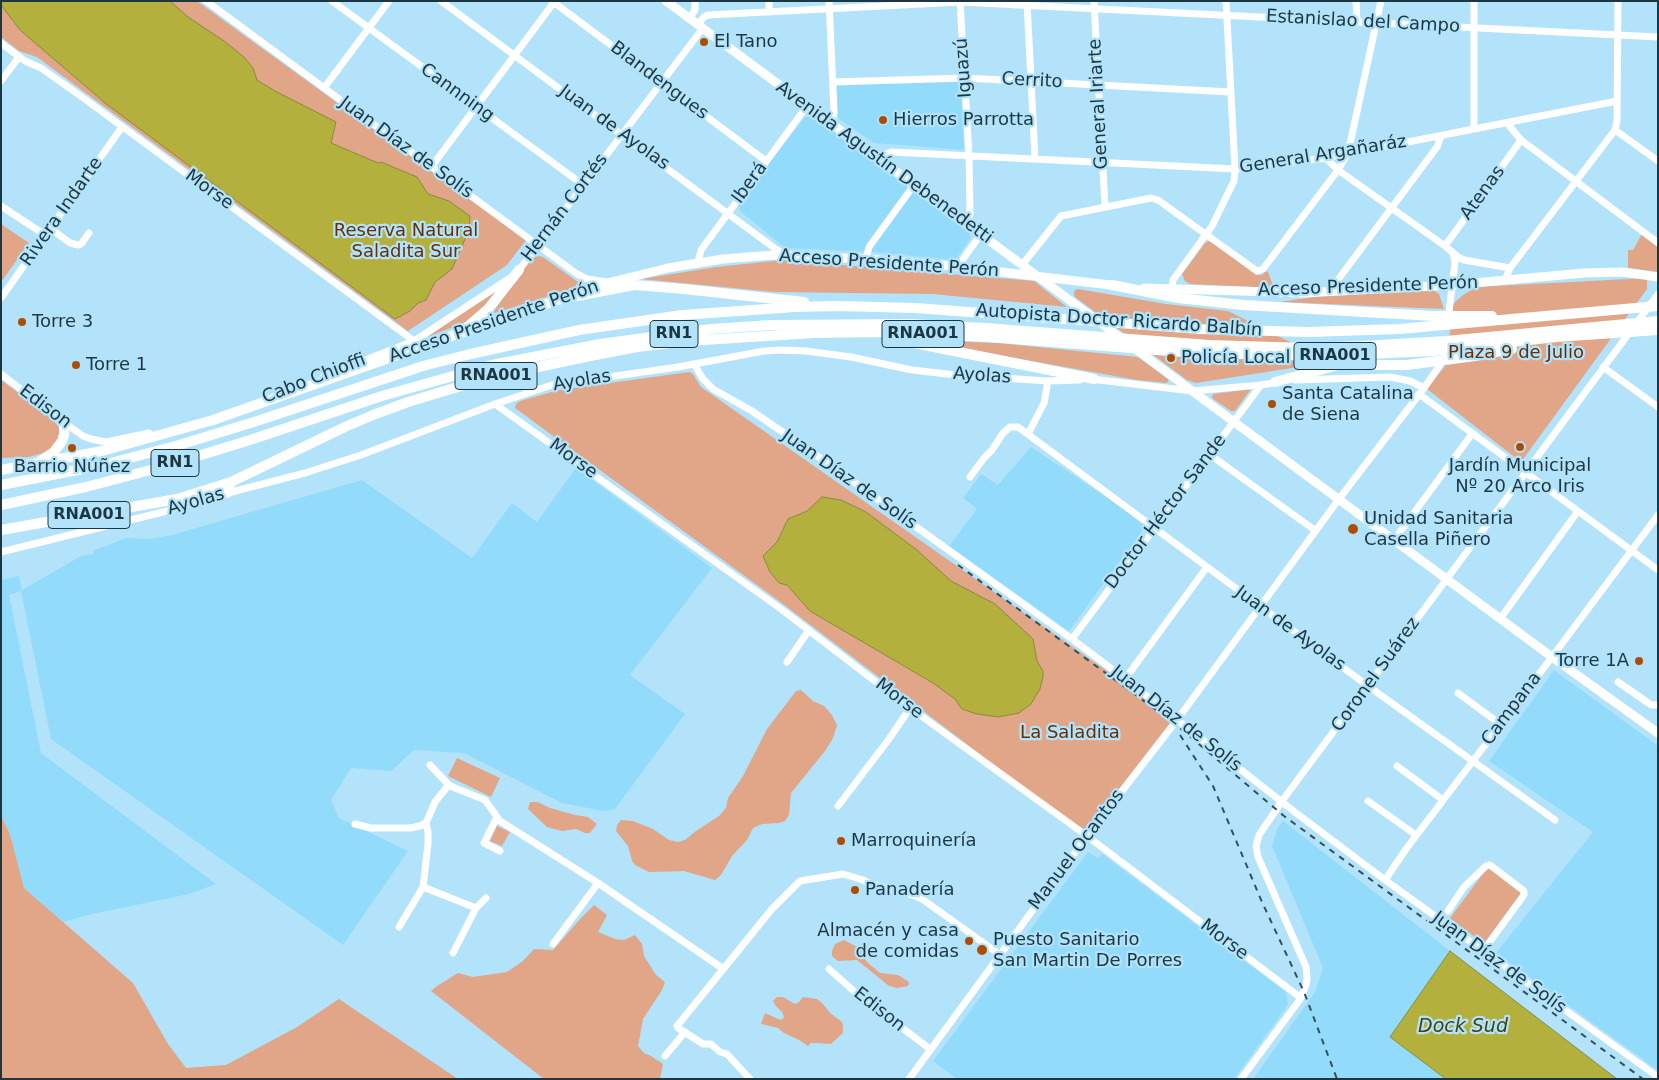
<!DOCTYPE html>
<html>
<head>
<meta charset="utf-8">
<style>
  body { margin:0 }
  #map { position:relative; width:1659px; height:1080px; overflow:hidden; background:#b2e3fa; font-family:"DejaVu Sans",sans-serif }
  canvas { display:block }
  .frame { position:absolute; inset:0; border:2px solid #1d3742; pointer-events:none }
</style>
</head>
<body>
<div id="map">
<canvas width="1659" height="1080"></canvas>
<div class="frame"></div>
</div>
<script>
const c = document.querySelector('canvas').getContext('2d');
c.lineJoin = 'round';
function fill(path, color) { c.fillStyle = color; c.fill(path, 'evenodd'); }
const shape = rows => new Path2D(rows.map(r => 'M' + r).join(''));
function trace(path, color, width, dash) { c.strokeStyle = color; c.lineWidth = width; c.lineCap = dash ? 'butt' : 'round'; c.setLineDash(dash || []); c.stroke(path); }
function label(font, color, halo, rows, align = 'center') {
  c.font = font + ' "DejaVu Sans",sans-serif'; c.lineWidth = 4.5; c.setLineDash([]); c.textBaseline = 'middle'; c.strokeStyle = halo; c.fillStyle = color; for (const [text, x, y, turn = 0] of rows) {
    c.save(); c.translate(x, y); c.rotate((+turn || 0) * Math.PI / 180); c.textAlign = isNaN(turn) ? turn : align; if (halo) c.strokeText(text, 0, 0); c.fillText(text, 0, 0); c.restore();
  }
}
fill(shape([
  [961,81,964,150,874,143,838,118,837,85],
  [805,117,813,117,969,233,971,237,956,260,870,252,785,248,740,211,738,203],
  [1031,447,1147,524,1069,631,949,546,977,509,963,498,981,474,998,485],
  [576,468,712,568,630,675,685,714,615,809,603,811,562,803,464,753,414,750,391,771,351,768,331,800,339,818,408,851,343,945,51,739,21,591,9,595,41,753,216,884,189,894,92,914,63,922,24,888,10,834,1,816,1,580,19,576,22,590,81,556,94,554,93,551,126,538,150,539,172,535,362,480,472,558,512,503,537,522],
  [1554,670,1658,746,1658,1070,1496,953,1593,832,1489,761],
  [1283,821,1450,951,1390,1037,1446,1079,1253,1079,1315,992,1323,968,1272,846,1277,829],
  [1088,852,1098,858,1102,854,1286,992,1288,1005,1234,1079,957,1079,933,1061]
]), '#93dbfb');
fill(shape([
  [1,1,197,1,526,240,507,265,408,331,37,57,19,51,1,37],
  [1,224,29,243,1,282],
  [1642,234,1658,247,1658,272,1628,268,1628,250,1633,250],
  [1209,241,1213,242,1256,275,1262,275,1266,271,1268,272,1274,288,1190,284,1185,281,1182,274,1205,243],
  [538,256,543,257,578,282,577,284,574,288,495,313,494,311,531,259],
  [783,260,1034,281,1067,307,933,294,774,292,641,279,716,267],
  [1647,278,1647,289,1521,462,1427,389,1445,366,1448,352,1452,305,1463,295,1476,287],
  [498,289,500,291,472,320,427,337],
  [1078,289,1166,304,1228,311,1330,362,1196,383,1187,380,1075,297,1074,294,1075,290],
  [1433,290,1439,294,1444,309,1280,302,1327,295],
  [915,340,998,343,1138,357,1169,380,1167,383,1137,380],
  [689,372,693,374,701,387,1177,720,1087,836,783,604,515,408,516,404,520,401,559,390],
  [1,380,54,418,58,425,60,429,57,442,47,452,29,457,1,458],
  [1251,389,1235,411,1231,411,1212,398,1213,394],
  [801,690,813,701,824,706,832,715,837,725,833,738,825,751,791,793,789,815,785,821,779,823,762,824,753,828,747,840,732,856,721,875,715,880,684,871,649,872,635,865,632,861,628,846,616,831,617,825,621,820,633,821,653,829,669,840,678,842,685,840,696,831,719,816,726,808,728,798,743,776,767,729,796,691],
  [457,758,500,778,491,797,448,776],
  [530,802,538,802,550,808,575,815,588,817,597,824,590,833,585,833,576,829,562,831,547,827,528,809],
  [1,816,10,834,24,888,133,983,168,1044,186,1068,226,1065,297,1027,339,999,458,1079,1,1079],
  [497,826,510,832,502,846,490,841],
  [1488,867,1521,893,1484,944,1450,918],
  [594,905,607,915,598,932,615,939,624,940,635,935,642,944,644,956,656,975,665,982,662,990,643,1019,638,1046,644,1053,651,1056,663,1064,660,1079,544,1079,431,991,437,986,458,973,473,977,507,972,523,961,534,949,553,950,581,918],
  [844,940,861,949,864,957,867,962,880,973,898,975,909,982,908,986,897,988,889,986,857,960,838,961,832,956,832,951,835,944],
  [777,997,783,997,795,1004,799,1002,803,997,817,999,823,1004,830,1013,841,1021,843,1025,843,1033,831,1044,816,1043,811,1043,808,1046,799,1040,784,1033,778,1028,761,1024,765,1013,778,1019,782,1020,784,1017,782,1012,776,1006,773,1001]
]), '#e1a587');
const water = shape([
  [1,1,170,1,188,17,224,41,244,57,253,68,257,80,275,91,336,122,331,143,378,163,381,162,417,177,428,194,449,201,470,216,469,230,452,269,435,282,426,300,418,303,410,311,395,319,105,103,20,30,1,5,1,1],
  [822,497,841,500,866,512,917,550,951,581,995,604,1033,639,1037,661,1043,671,1043,677,1040,689,1031,704,1019,713,998,717,977,714,962,709,955,699,933,683,810,611,787,585,779,583,770,572,763,556,777,542,788,519,807,511,822,497],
  [1450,951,1617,1079,1446,1079,1390,1037,1450,951]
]);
fill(water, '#b3b03e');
trace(water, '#868c3f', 1);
trace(shape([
  [206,1,577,274,587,279,607,282],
  [332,1,582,184],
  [441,1,777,250,787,255],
  [552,1,766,161],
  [769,1,769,11],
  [829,1,834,112,832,124],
  [960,1,969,156,970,213,968,225],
  [1094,1,1105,207],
  [1356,1,1357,21],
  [1474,1,1474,129],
  [1027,2,1035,158],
  [689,19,695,10,695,1],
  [697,25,704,17,708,15,960,2,1658,37],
  [1,43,25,61,41,68,82,97,414,341],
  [1,81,19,57],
  [833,82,965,78,1231,92],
  [324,88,389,1],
  [1507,123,1521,140,1658,243],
  [1615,130,1658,161],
  [877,157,891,152,1235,169,1326,158,1617,101],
  [1326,158,1338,170,1445,246,1458,257,1464,260,1510,268],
  [432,166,555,1],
  [1,206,45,235],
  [50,228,70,243,78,245,81,244,89,233],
  [1445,246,1521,140],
  [866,259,869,247,914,185],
  [698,262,701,250,807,106],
  [1022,265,1061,216,1151,198,1158,200,1257,271,1263,269,1338,170,1348,153,1381,1],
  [960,267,963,259,981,234],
  [1505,280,1510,268,1615,130,1617,121,1618,1],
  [1172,290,1173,280,1212,226,1234,181,1235,169,1226,1],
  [1332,292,1337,281,1437,147,1441,136],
  [1,298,122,127],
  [1449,312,1455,262,1453,253],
  [694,364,703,379,713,389,752,411,826,462,1072,639,1125,679,1296,813,1385,880,1658,1077],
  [1603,367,1658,407],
  [1,374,59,419,83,436,91,439,106,442,149,433],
  [324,376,414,341,510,278,519,270,703,28],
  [1091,379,1192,391,1261,385,1279,382],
  [1295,380,1390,377,1410,381,1424,388],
  [1419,394,1658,570],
  [495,404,781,609,906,705,1087,836,1301,998],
  [1028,434,1044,403,1048,381],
  [1209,454,1316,531],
  [970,477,984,458,992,450,1003,433,1010,427,1018,427,1368,686,1555,820],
  [224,494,305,473,361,455,495,404,552,385,678,367,764,351,779,350,806,351,851,357,912,370,956,375,1048,381,1080,380],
  [1394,540,1472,434],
  [1,552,163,512,207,499],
  [1500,619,1578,511],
  [1072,639,1261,385],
  [787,662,809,630],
  [1125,679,1207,567],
  [1618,682,1647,702,1651,705,1658,705],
  [1458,693,1500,724],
  [430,765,449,785],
  [1397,766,1443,800],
  [1368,801,1416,835],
  [838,806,889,739,910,708],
  [497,817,484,843,500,851],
  [426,823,428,832,428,844,423,887,476,908],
  [355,824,371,828,410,828,420,826,426,823,435,802,447,787,449,785,455,788,485,800,500,821,598,883,722,968],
  [1385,880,1406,849,1552,657,1658,515],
  [1448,911,1464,887,1486,866,1490,865,1524,891,1524,895,1483,951],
  [399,927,423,887],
  [553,944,598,883],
  [453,953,476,908,486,898],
  [829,969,856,993,930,1049],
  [665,1056,685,1032],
  [750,1079,727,1054,720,1052,711,1044,703,1044,678,1028,677,1026,772,909,800,881,843,874,860,879,875,885,913,895,922,899,999,954],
  [909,1079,1087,836,1177,720,1339,499,1424,388,1440,365],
  [1241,1079,1301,998,1306,985,1307,979,1306,967,1258,857,1256,846,1259,835,1282,801,1658,294]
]), '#fff', 7);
trace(shape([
  [666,1,1122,339],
  [1144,288,1303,293,1452,285,1584,273,1623,272,1658,277],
  [585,291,611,282,668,268,723,259,773,255,866,259,942,265,1119,286],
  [1134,348,1552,657,1658,733]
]), '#fff', 9);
trace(shape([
  [1112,285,1178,298,1243,305,1434,316,1492,316],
  [466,328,488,309,519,270],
  [889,338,1094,379],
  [1275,382,1338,365,1407,365,1475,356,1512,349],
  [39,462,54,452,62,441,64,435,64,425,59,419],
  [1,470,102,451,213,420,460,333,561,299,634,285,684,289,804,302],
  [1,485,103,465,179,445,257,421,423,366,466,355,579,330,682,315,795,307,837,306,915,308,1200,329,1308,332,1399,329,1658,306],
  [198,497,227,493,231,482],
  [1,505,86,487,162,467,250,440,382,396,492,365,600,344,711,329,771,325,909,324,985,328,1209,345,1307,348,1363,346,1446,341,1658,321],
  [1,530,177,499,231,482,347,426,373,415,408,402,491,377,590,356,637,347,687,341,814,333,877,332,987,337,1196,353,1323,356,1433,351,1556,337,1658,330]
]), '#fff', 10);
trace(shape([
  [958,565,1174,723,1284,816,1643,1079],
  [1180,735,1213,786,1262,902,1304,992,1337,1079]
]), '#33505d', 2, [6, 6]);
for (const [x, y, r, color] of [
  [704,42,5,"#ad4d05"],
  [883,120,5,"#ad4d05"],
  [22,322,5,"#ad4d05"],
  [1171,358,5,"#ad4d05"],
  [76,365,5,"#ad4d05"],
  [1272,404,5,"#ad4d05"],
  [1520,447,5,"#ad4d05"],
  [72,448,5,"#ad4d05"],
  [1353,529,6,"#ad4d05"],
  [1639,661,5,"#ad4d05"],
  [841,841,5,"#ad4d05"],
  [855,890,5,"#ad4d05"],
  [969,941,5,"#ad4d05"],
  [982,950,6,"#ad4d05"]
]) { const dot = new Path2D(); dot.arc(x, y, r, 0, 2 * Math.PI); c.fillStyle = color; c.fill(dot); trace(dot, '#b2e3fa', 2); }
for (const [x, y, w] of [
  [674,334,48],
  [923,334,82],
  [1335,356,82],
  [496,376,82],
  [175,463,48],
  [89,515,82]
]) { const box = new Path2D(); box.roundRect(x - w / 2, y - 13.5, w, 27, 4); c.fillStyle = '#b2e3fa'; c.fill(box); trace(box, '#1d3742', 1); }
label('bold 16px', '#1d3742', null, [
  ["RN1",674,334],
  ["RNA001",923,334],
  ["RNA001",1335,356],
  ["RNA001",496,376],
  ["RN1",175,463],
  ["RNA001",89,515]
]);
label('18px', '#1d3742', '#b2e3fa', [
  ["Estanislao del Campo",1363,22,3],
  ["Iguazú",964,68,-94],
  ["Blandengues",659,81,37],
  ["Cerrito",1032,81,3],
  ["Cannning",457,93,36],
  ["General Iriarte",1099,104,-93],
  ["Juan de Ayolas",614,128,36],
  ["Juan Díaz de Solís",406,148,36],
  ["General Argañaráz",1323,155,-9],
  ["Avenida Agustín Debenedetti",884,163,36],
  ["Iberá",750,183,-54],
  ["Morse",209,190,36],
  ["Atenas",1483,193,-54],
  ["Hernán Cortés",565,208,-53],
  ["Rivera Indarte",62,212,-55],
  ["Acceso Presidente Perón",889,264,4],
  ["Acceso Presidente Perón",1368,287,-2],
  ["Autopista Doctor Ricardo Balbín",1119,321,4],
  ["Acceso Presidente Perón",494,322,-19],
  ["Ayolas",982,376,4],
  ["Cabo Chioffi",314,379,-21],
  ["Ayolas",582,381,-9],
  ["Edison",45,407,37],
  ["Morse",573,459,36],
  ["Juan Díaz de Solís",849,480,35],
  ["Ayolas",196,502,-16],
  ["Doctor Héctor Sande",1166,512,-53],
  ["Juan de Ayolas",1290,629,36],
  ["Coronel Suárez",1376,675,-54],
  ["Morse",899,699,37],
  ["Campana",1512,709,-53],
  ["Juan Díaz de Solís",1176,719,38],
  ["Manuel Ocantos",1077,850,-53],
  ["Morse",1224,940,37],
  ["Juan Díaz de Solís",1499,963,36],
  ["Edison",879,1010,38]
]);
label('18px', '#1d3742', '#b2e3fa', [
  ["El Tano",714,42],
  ["Hierros Parrotta",893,120],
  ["Torre 3",32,322],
  ["Policía Local",1181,358],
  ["Torre 1",86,365],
  ["Santa Catalina",1282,394],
  ["de Siena",1282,415],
  ["Jardín Municipal",1520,466,"center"],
  ["Nº 20 Arco Iris",1520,487,"center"],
  ["Barrio Núñez",72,467,"center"],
  ["Unidad Sanitaria",1364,519],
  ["Casella Piñero",1364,540],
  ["Torre 1A",1629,661,"right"],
  ["Marroquinería",851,841],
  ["Panadería",865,890],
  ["Almacén y casa",959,931,"right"],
  ["de comidas",959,952,"right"],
  ["Puesto Sanitario",993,940],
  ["San Martin De Porres",993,961]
], 'left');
label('18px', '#692e06', '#b2e3fa', [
  ["Reserva Natural",406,231],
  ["Saladita Sur",406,252],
  ["Plaza 9 de Julio",1516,353],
  ["La Saladita",1070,733]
]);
label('italic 19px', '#444315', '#b2e3fa', [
  ["Dock Sud",1463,1027]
]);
</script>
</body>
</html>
